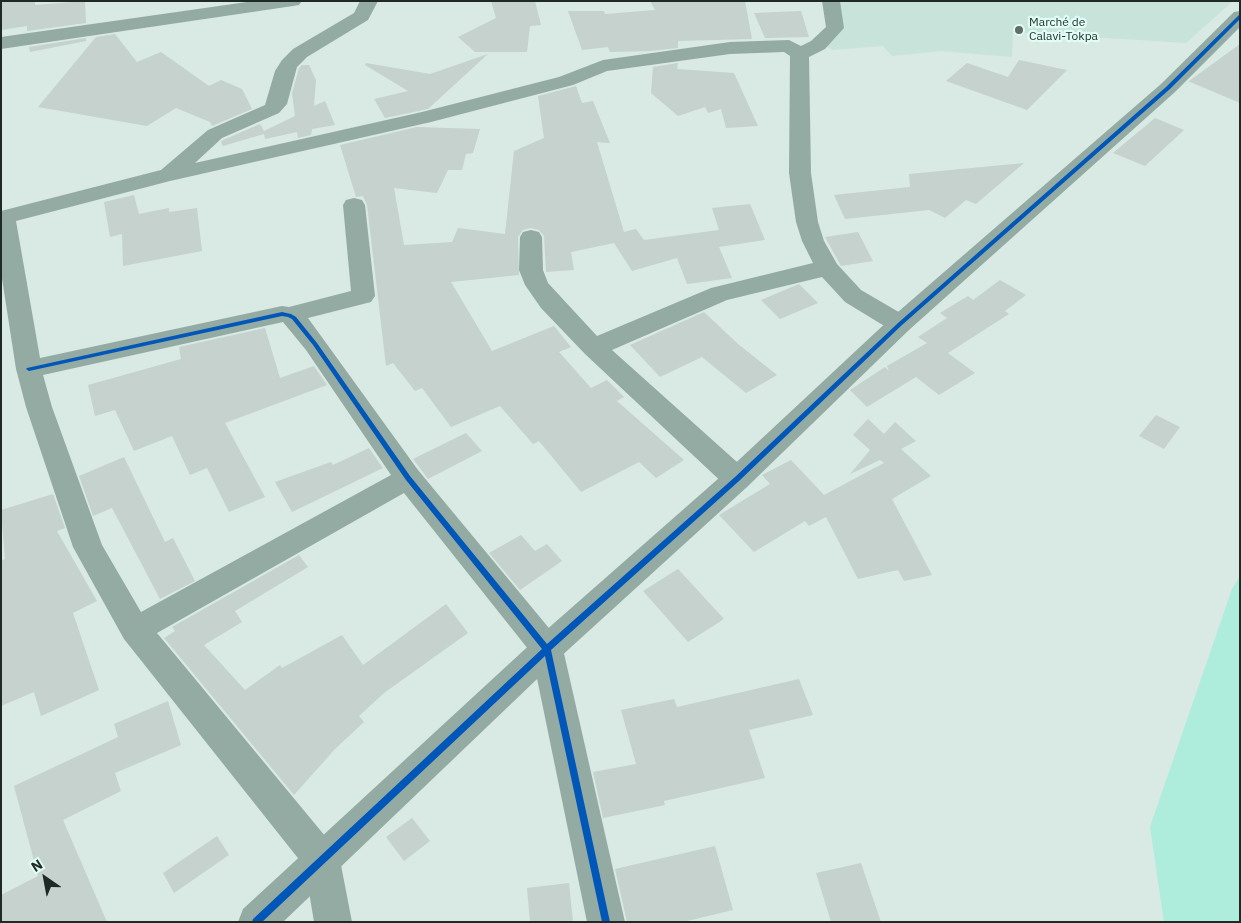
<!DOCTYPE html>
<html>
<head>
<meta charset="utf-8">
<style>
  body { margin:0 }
  #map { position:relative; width:1241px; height:923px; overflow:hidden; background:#d9e9e4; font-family:"IBM Plex Sans",sans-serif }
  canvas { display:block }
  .frame { position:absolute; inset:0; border:2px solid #1f2a27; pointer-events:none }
  .north { position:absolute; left:20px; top:853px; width:50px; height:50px; -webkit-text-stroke:4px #dffdf4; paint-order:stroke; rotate:327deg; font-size:14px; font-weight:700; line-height:20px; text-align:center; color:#1f2a27 }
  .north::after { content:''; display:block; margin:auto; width:18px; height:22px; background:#1f2a27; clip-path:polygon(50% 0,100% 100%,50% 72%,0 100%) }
</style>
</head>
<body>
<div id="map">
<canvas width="1241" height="923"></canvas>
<div class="frame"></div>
<div class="north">N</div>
</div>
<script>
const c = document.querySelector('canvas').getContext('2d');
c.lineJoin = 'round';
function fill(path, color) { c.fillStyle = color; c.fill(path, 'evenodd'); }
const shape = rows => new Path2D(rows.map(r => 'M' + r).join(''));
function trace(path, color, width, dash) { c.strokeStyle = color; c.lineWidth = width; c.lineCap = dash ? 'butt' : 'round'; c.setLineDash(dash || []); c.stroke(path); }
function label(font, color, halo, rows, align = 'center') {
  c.font = font + ' "IBM Plex Sans",sans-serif'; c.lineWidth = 4.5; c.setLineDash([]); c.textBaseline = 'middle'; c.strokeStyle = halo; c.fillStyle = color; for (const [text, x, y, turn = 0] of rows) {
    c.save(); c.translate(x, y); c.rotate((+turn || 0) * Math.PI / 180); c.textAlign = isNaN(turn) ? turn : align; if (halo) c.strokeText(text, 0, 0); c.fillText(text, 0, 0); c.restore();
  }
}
fill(shape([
  [835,1,1233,1,1186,43,1013,32,1012,57,941,51,892,56,883,46,833,50,822,44]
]), '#c8e3da');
fill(shape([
  [1240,576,1240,922,1164,922,1150,827,1232,589]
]), '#aeecdb');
fill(shape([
  [1,1,35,1,35,5,85,1,86,23,27,31,27,26,1,30],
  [491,1,535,1,541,25,530,26,527,52,475,52,458,37,496,18],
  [650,1,745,1,752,39,678,41,678,48,650,51,610,52,608,47,582,50,568,11,604,11,605,14,655,10],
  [801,11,809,37,765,38,754,13],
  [115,34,137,62,161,52,209,86,221,80,242,89,252,109,212,126,210,122,176,108,147,126,38,107,96,37],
  [86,38,86,41,30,52,29,47],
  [1240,44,1240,103,1188,81,1189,81],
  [488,54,428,109,385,118,374,99,408,91,365,65,366,63,430,74],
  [1019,60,1067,70,1027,110,946,81,967,63,1008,77],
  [678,63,677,69,734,73,758,126,726,128,721,109,708,113,705,107,678,116,651,93,653,67],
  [302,65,309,65,316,80,314,106,325,101,335,125,312,129,311,135,298,138,297,132,265,139,264,134,223,146,221,142,223,140,260,124,264,131,295,116,292,93,299,68],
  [576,86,582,103,593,101,610,143,597,142,624,232,636,229,644,240,719,230,712,208,750,204,765,240,719,247,732,278,687,284,677,258,632,271,614,243,571,252,574,270,546,272,544,236,539,230,531,228,523,230,518,237,519,275,451,282,492,351,554,326,571,347,559,352,591,388,607,380,624,397,617,401,684,460,656,478,639,462,581,492,539,441,533,444,500,406,451,427,422,388,415,391,393,363,386,366,367,205,363,196,356,197,340,145,417,127,480,129,473,153,466,154,462,170,448,170,437,193,394,188,404,245,452,242,458,228,505,234,514,151,544,138,538,96],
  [1155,118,1184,130,1145,166,1113,153],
  [1024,163,976,204,966,200,945,218,929,210,845,219,834,195,910,187,909,174],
  [134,195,139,214,169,208,169,212,197,208,202,251,123,266,122,234,110,237,104,202],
  [858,232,873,261,841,266,825,237],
  [1000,280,1026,295,1005,311,1009,314,948,353,975,373,939,395,916,377,867,407,850,390,885,367,889,371,887,366,927,343,918,337,947,318,940,313,968,296,973,300],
  [799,284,818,303,780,319,761,300],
  [704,312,738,344,777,375,746,393,702,357,660,377,630,345],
  [265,328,280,378,314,366,327,385,225,423,265,497,229,512,207,468,190,475,172,436,134,451,115,410,95,416,88,385,181,359,179,347],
  [1156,415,1180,427,1164,449,1139,436],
  [868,419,884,434,895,422,916,441,901,449,931,476,892,499,932,575,904,581,898,570,858,579,826,517,809,526,805,521,754,552,719,515,770,484,762,475,791,460,824,495,884,463,880,460,850,474,870,450,853,435],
  [466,433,482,451,428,479,413,459],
  [369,448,383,468,292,512,275,482,331,462,333,465],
  [124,457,165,542,173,538,195,581,160,599,112,508,93,516,79,476],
  [53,494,65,528,57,531,97,601,73,613,99,690,41,716,34,692,1,706,1,561,5,559,1,510],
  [521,535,535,551,547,544,562,561,520,590,489,553],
  [299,555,308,567,235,611,242,622,204,645,245,690,280,665,282,668,342,635,363,665,446,604,468,633,384,693,359,716,364,722,335,749,294,795,164,638,175,631,172,627],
  [678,569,724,619,688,642,643,591],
  [799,679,813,715,749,730,765,778,664,801,665,805,603,818,593,772,636,764,621,710,674,699,677,707],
  [168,701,181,745,115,773,121,791,63,820,107,922,1,922,1,895,38,876,14,786,118,737,114,724],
  [412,818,430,841,404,861,386,837],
  [217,836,229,855,174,893,163,873],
  [715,846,733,910,683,922,627,922,615,869],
  [861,863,881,922,831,922,816,873],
  [569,883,573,922,530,922,527,888]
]), '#c5d2ce');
fill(shape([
  [254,1,302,1,299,5,293,6,1,49,1,37,254,1],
  [360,1,378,1,368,20,307,57,297,67,287,104,279,113,222,138,195,163,422,112,559,77,603,60,730,42,789,40,801,46,811,41,826,27,822,1,840,1,844,28,825,49,809,57,811,173,818,222,824,241,837,264,861,290,909,318,912,324,909,330,900,332,891,330,845,302,822,277,727,300,612,350,747,471,751,479,747,487,737,490,727,487,585,354,541,308,525,285,519,270,520,237,523,232,531,230,539,232,542,237,543,270,548,283,597,336,711,288,813,263,802,241,796,222,789,173,790,56,784,52,730,54,607,71,573,85,431,122,170,181,16,221,40,358,282,306,289,307,351,291,343,205,346,200,354,198,362,200,365,205,375,296,371,302,308,318,418,470,558,639,563,649,625,922,587,922,532,654,404,493,157,633,335,848,340,860,352,922,314,922,305,867,124,639,73,547,26,407,16,369,1,272,1,211,161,170,208,130,265,105,275,71,282,60,293,49,354,13,360,1],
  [283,322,306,350,391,475,141,612,102,545,52,407,43,375,283,322]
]), '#94aba4');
fill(shape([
  [1240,11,1240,27,1175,92,909,330,747,487,558,659,283,922,238,922,243,909,536,639,727,471,891,318,1161,84,1234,12,1240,11]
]), '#94aba4');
fill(shape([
  [1239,15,1240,15,1240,19,1170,89,902,325,739,481,551,650,610,922,602,922,545,656,262,922,252,922,253,919,542,649,406,480,313,345,292,319,288,317,282,316,29,371,26,369,27,368,282,312,291,314,296,317,317,343,410,476,547,644,735,477,898,323,1166,87,1239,15]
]), '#0057b8');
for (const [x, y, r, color] of [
  [1019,30,5,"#606d69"]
]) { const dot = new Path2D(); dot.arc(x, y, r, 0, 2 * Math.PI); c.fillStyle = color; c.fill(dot); trace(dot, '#dffdf4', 2); }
label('12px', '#1f2a27', '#dffdf4', [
  ["Marché de",1029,23],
  ["Calavi-Tokpa",1029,37]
], 'left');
</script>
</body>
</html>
